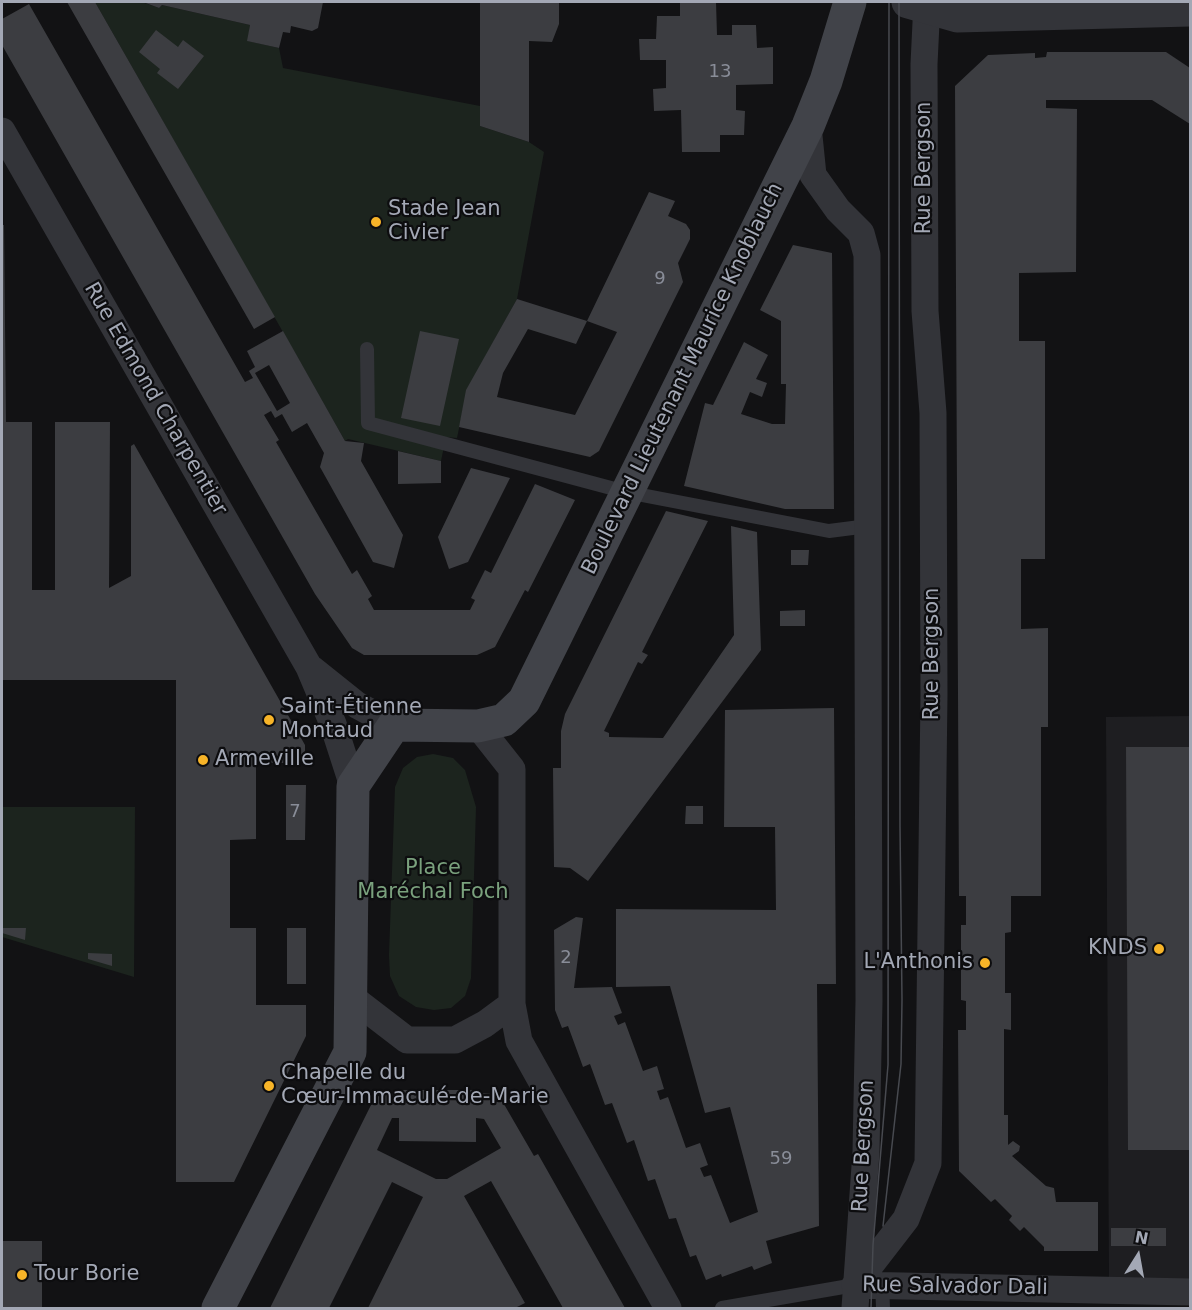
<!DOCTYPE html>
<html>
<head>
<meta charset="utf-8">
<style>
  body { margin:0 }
  #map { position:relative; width:1192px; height:1310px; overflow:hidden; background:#121214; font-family:"DejaVu Sans",sans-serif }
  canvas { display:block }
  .frame { position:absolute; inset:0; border:3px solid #a3a8b5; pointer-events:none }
  .north { position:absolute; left:1108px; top:1226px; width:60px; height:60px; -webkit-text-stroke:4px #0d0d0f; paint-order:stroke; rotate:11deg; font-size:16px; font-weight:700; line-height:24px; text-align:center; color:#a3a8b5 }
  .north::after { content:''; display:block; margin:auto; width:21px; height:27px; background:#a3a8b5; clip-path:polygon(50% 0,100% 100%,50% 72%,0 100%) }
</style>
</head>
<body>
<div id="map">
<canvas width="1192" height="1310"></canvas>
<div class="frame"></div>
<div class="north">N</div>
</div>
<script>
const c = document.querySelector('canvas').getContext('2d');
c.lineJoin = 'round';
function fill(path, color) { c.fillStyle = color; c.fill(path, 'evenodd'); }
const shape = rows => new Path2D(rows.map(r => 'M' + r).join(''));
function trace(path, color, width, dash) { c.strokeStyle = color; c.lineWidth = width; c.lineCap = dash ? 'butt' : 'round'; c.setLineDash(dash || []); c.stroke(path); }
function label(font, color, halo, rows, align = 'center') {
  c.font = font + ' "DejaVu Sans",sans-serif'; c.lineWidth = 4.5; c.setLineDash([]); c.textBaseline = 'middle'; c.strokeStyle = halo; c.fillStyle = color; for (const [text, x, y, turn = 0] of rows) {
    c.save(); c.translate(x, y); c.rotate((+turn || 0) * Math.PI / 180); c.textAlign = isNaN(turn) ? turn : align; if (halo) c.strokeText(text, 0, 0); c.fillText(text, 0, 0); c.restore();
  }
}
fill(shape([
  [1190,716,1190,1280,1109,1280,1106,717]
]), '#1e1e21');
fill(shape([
  [95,2,142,2,159,8,162,5,250,25,248,41,279,48,283,68,480,106,480,126,529,142,544,152,517,299,467,390,457,438,446,437,441,461,348,439,345,441],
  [433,754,453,758,465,770,476,807,471,978,465,996,451,1008,434,1010,416,1007,399,996,390,976,389,955,395,787,403,768,417,757],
  [2,807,135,807,134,977,2,937]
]), '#1c241e');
fill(shape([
  [67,2,95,2,275,317,254,329],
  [143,2,323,2,318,28,312,31,291,26,290,33,283,32,279,48,247,41,250,25,162,5,159,8],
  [480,2,559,2,559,24,552,42,529,41,529,142,480,126],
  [680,2,716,2,717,35,732,35,732,25,756,25,757,48,773,47,773,84,736,85,736,110,745,111,744,135,720,135,720,152,682,152,681,110,654,111,653,89,666,88,666,60,640,60,639,39,656,39,657,16,680,16],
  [29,4,245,382,253,378,249,371,255,367,247,351,283,331,345,441,364,443,361,461,403,535,394,568,373,562,320,467,324,453,307,423,292,432,282,414,275,418,271,411,264,415,279,440,276,442,352,574,357,570,372,596,368,599,374,610,470,610,475,600,471,598,485,570,491,573,535,484,575,500,528,592,525,590,495,647,477,655,364,655,352,648,315,594,2,45,2,19],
  [269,365,290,403,277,411,255,373],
  [156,30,178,47,183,40,204,56,178,89,157,73,160,69,139,52],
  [1047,52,1166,52,1190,68,1190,124,1152,100,1046,100,1046,108,1077,109,1076,272,1019,273,1019,341,1045,341,1045,559,1021,559,1021,629,1048,628,1048,727,1041,727,1041,896,1011,896,1011,932,1005,933,1005,993,1011,993,1011,1030,1004,1029,1004,1115,1008,1115,1008,1145,1013,1141,1020,1146,1019,1151,1012,1156,1046,1186,1054,1188,1056,1202,1098,1202,1098,1251,1044,1251,1044,1247,1024,1227,1020,1231,1009,1220,1012,1216,995,1199,991,1202,959,1171,958,1030,966,1030,966,1001,961,1000,961,925,966,925,966,896,959,896,955,86,988,55,1035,53,1035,58,1046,57],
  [649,192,675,201,668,216,686,224,690,230,690,239,678,263,683,282,599,451,590,457,459,427,466,390,517,299,587,321,576,344,528,329,503,373,497,397,575,415,617,332,587,321],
  [2,225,4,225,6,422,32,422,32,590,55,590,55,422,110,422,109,588,131,576,131,446,134,444,305,745,305,763,256,763,256,839,230,840,230,928,256,928,256,1005,306,1005,306,1036,234,1182,176,1182,176,680,2,680],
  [793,245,832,253,834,509,785,509,684,486,705,403,713,405,744,342,768,355,756,379,767,383,762,397,750,392,741,414,772,424,785,424,786,384,781,384,781,321,760,310],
  [420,331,459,339,440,426,401,418],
  [398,451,441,461,441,483,398,484],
  [471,468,510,478,468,562,449,569,438,537],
  [666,511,708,521,642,652,648,655,642,664,638,662,604,731,609,733,609,737,663,738,734,635,731,526,757,532,761,650,588,881,570,868,554,867,553,768,561,768,561,731,565,714],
  [791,550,809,550,808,565,791,565],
  [805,610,805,626,780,626,780,611],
  [834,708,836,984,817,984,819,1226,766,1241,772,1263,754,1270,752,1266,722,1277,721,1274,706,1280,696,1255,690,1257,676,1218,669,1219,655,1179,648,1181,634,1140,627,1143,612,1103,605,1105,590,1064,583,1067,568,1026,562,1028,555,1010,554,930,576,917,583,918,574,988,612,987,622,1013,614,1016,618,1025,625,1022,643,1071,657,1066,664,1089,657,1091,660,1100,668,1097,686,1148,700,1143,708,1165,700,1168,704,1177,711,1175,730,1223,758,1212,730,1107,705,1113,670,986,616,987,616,909,776,910,775,827,724,827,725,710],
  [1126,747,1190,747,1190,1150,1128,1150],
  [286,785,306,785,305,840,286,840],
  [686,806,703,806,703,824,685,824],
  [2,928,26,928,25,940,2,933],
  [287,928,306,928,306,984,287,984],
  [88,953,112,954,112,966,88,959],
  [399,1090,476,1090,476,1093,493,1094,501,1099,534,1156,538,1154,625,1308,563,1308,491,1181,464,1196,525,1303,515,1308,368,1308,423,1197,392,1182,329,1308,270,1308,373,1101,381,1094,399,1093],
  [392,1118,399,1118,399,1141,476,1142,476,1118,484,1119,501,1148,447,1179,436,1179,377,1150],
  [1111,1228,1166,1228,1166,1246,1111,1246],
  [2,1241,42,1241,42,1308,2,1308]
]), '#3c3d41');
trace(shape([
  [367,349,368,423,626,492,829,531,868,526],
  [882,1281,883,1308],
  [722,1308,855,1285]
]), '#333439', 14);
trace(shape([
  [808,126,813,175,838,210,861,233,867,255,869,1001,866,1152,855,1308],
  [2,131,309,667,333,724,353,786],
  [312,669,357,705,394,725],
  [478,726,512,769,512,1004,519,1041,668,1308],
  [351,997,407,1040,455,1040,485,1024,512,1004],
  [855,1285,906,1219,928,1163,934,695,933,413,925,311,924,64,927,2],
  [855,1285,1190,1292]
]), '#333439', 27);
trace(shape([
  [908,2,957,16,1190,10]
]), '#333439', 33);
trace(shape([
  [218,1308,350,1052,353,786,394,725,478,726,504,720,524,701,808,126,826,81,850,2]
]), '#414349', 33);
trace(shape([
  [883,1226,901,1064,902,1000,900,827,899,2],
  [871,1308,873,1245,888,1065,889,2]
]), '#484a50', 1.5);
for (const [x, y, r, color] of [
  [376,222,6,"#f7b428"],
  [269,720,6,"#f7b428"],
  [203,760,6,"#f7b428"],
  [1159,949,6,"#f7b428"],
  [985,963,6,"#f7b428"],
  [269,1086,6,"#f7b428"],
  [22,1275,6,"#f7b428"]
]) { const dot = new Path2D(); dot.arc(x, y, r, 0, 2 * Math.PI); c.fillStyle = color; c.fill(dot); trace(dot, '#0d0d0f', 2); }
label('18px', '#898d98', null, [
  ["13",720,72],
  ["9",660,279],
  ["7",295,812],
  ["2",566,958],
  ["59",781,1159]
]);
label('21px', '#a3a8b5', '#0d0d0f', [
  ["Rue Bergson",925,168,-90],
  ["Boulevard Lieutenant Maurice Knoblauch",683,379,-64],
  ["Rue Edmond Charpentier",155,399,60],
  ["Rue Bergson",933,654,-90],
  ["Rue Bergson",864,1146,-87],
  ["Rue Salvador Dali",955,1287,1]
]);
label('21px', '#a3a8b5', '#0d0d0f', [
  ["Stade Jean",388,210],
  ["Civier",388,234],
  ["Saint-Étienne",281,708],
  ["Montaud",281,732],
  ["Armeville",215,760],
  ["KNDS",1147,949,"right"],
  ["L'Anthonis",973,963,"right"],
  ["Chapelle du",281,1074],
  ["Cœur-Immaculé-de-Marie",281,1098],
  ["Tour Borie",34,1275]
], 'left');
label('21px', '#7aa17d', '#0d0d0f', [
  ["Place",433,869],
  ["Maréchal Foch",433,893]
]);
</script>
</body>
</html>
